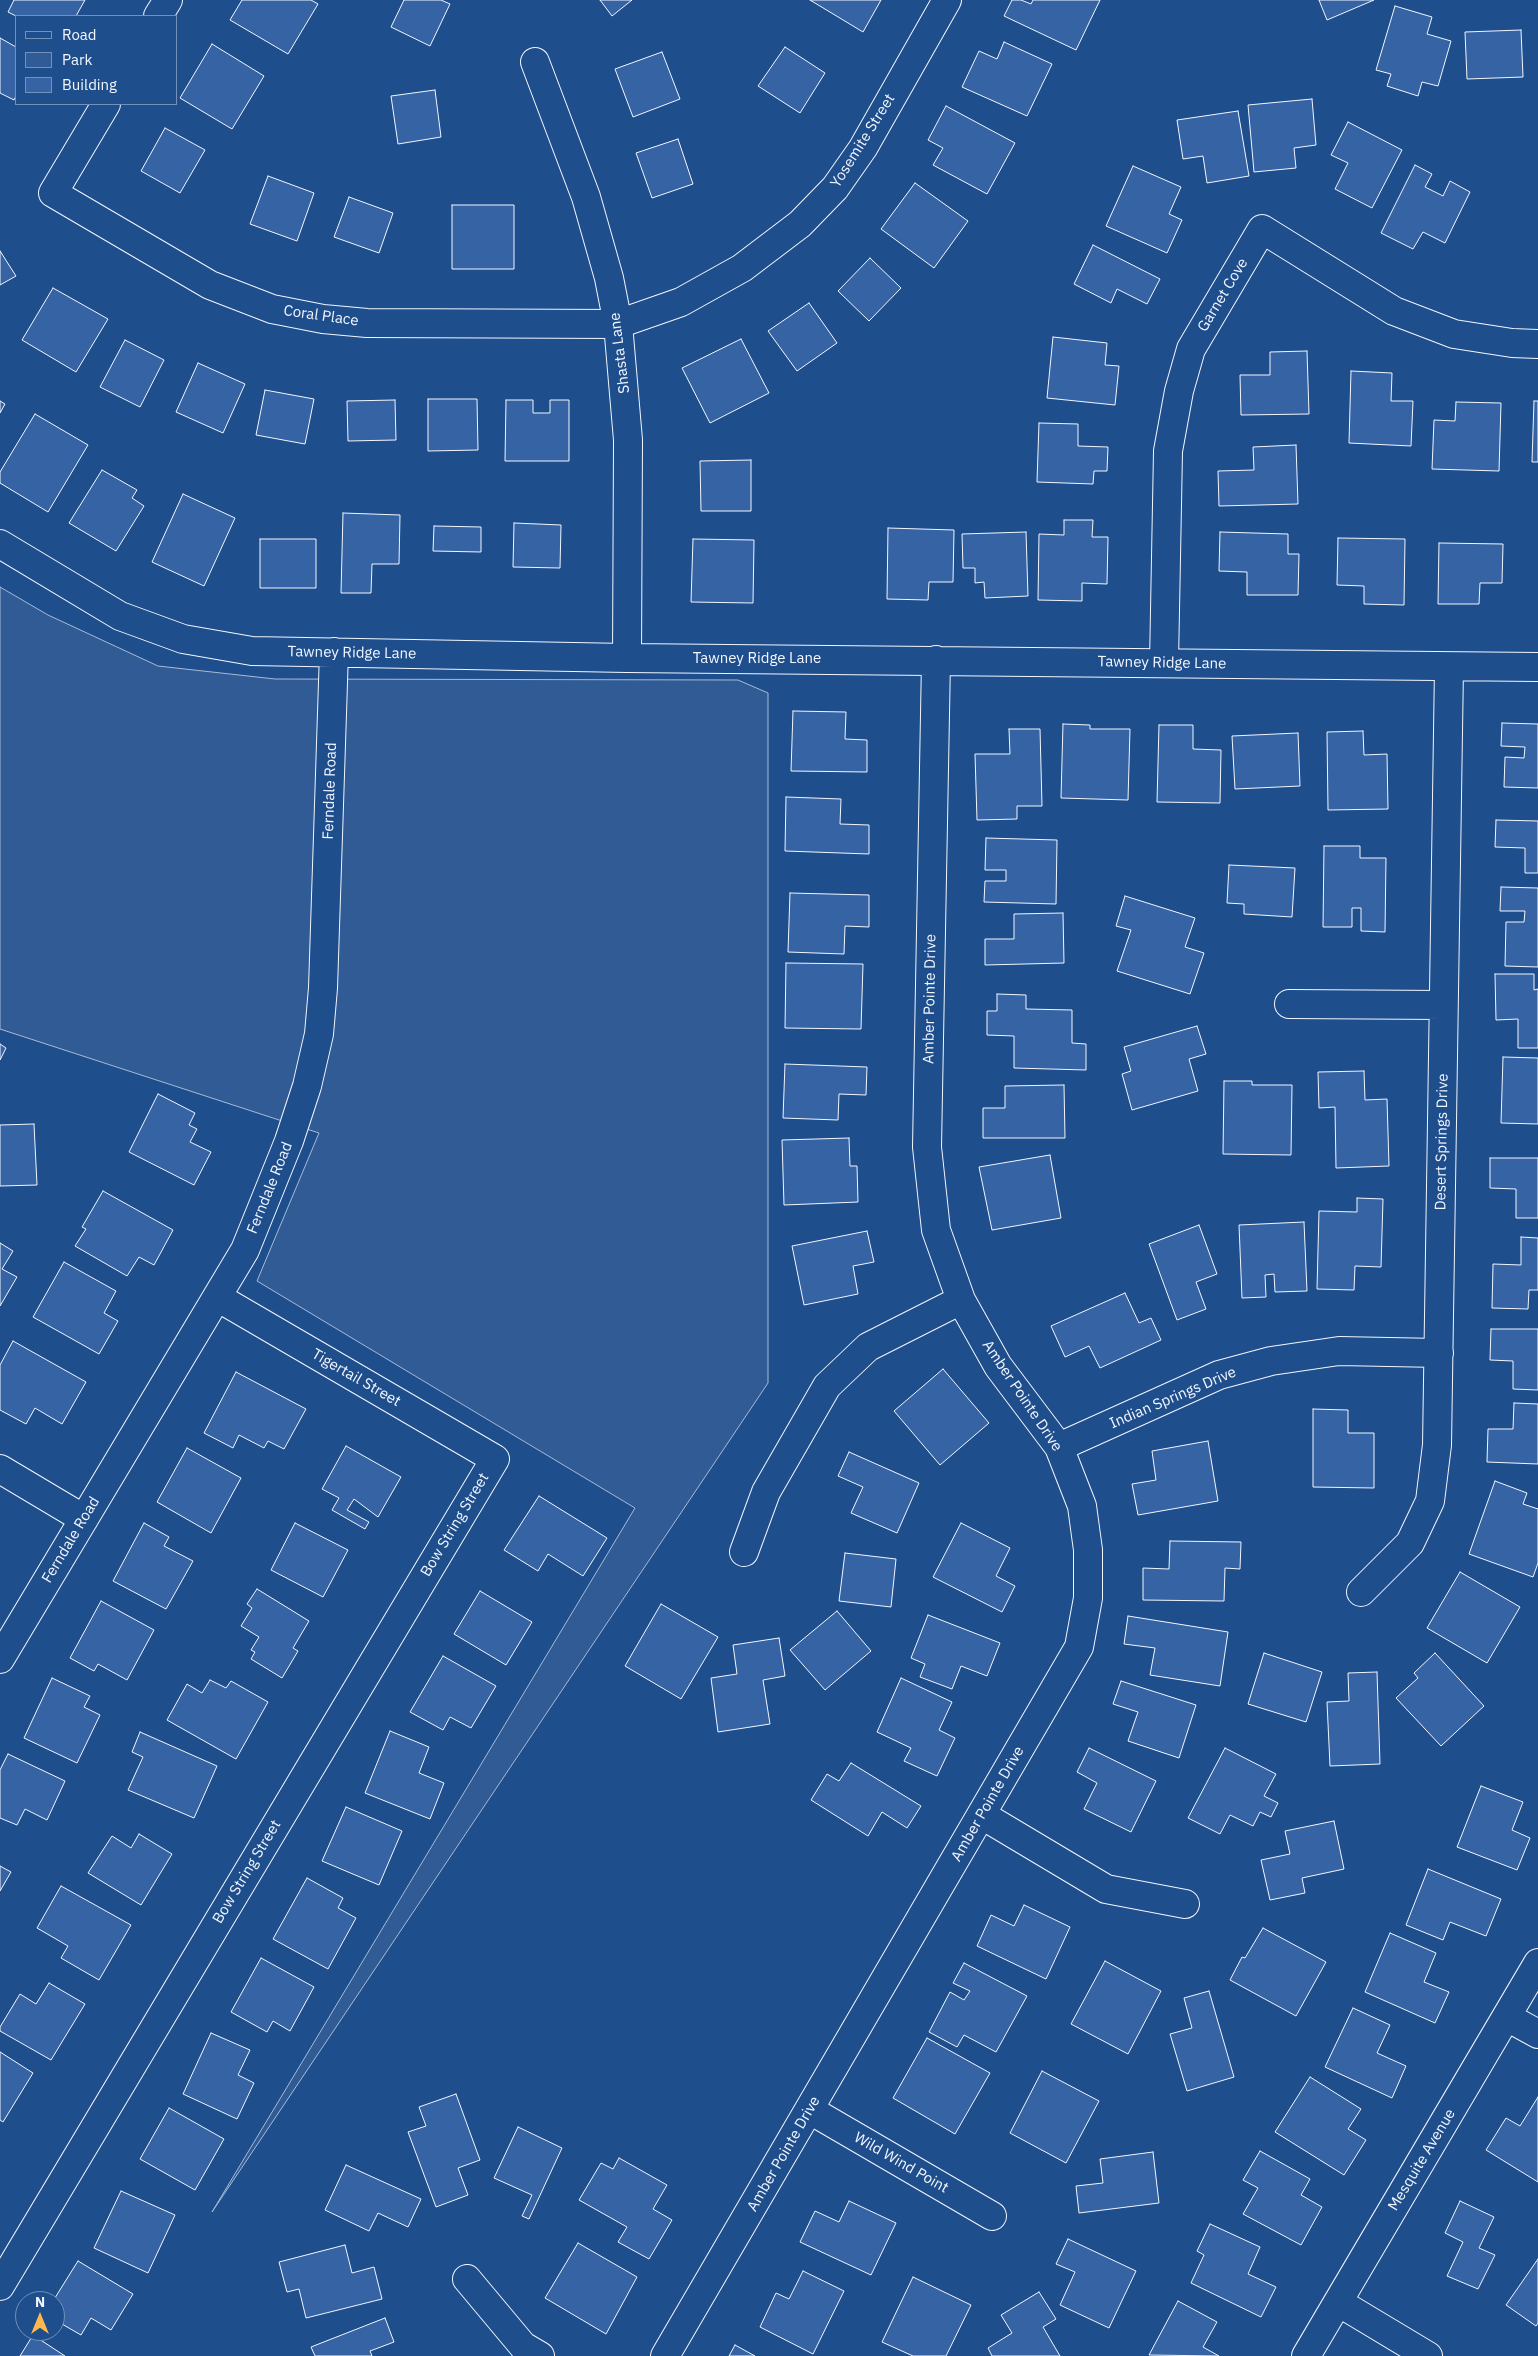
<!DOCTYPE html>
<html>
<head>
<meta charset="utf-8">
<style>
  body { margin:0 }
  #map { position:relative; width:1538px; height:2356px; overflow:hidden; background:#1f4e8c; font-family:"IBM Plex Sans",sans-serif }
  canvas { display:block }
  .legend { position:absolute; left:15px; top:15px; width:162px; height:90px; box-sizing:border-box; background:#1f4e8c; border:1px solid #7391ba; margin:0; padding:6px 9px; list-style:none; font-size:15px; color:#f2f6ff }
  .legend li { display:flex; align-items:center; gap:10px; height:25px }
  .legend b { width:25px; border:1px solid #7391ba }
  .north { position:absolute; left:15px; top:2291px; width:50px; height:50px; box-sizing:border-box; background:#1f4e8c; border:1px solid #7391ba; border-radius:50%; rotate:0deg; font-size:14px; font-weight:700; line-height:20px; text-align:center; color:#f2f6ff }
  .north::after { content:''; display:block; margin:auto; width:18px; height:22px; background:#ffb74d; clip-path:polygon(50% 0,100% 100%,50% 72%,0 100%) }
</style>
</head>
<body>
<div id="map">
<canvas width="1538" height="2356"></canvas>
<ul class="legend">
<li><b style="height:6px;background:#1f4e8c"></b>Road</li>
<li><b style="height:14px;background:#305b95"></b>Park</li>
<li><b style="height:14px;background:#3563a3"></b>Building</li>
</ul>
<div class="north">N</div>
</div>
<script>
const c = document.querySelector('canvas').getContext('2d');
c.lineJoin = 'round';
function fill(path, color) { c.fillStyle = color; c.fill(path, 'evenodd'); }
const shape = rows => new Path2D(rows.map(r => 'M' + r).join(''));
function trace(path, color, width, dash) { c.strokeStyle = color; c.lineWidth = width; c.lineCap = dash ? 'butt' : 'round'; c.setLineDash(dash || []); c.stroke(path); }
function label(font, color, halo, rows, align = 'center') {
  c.font = font + ' "IBM Plex Sans",sans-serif'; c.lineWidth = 4; c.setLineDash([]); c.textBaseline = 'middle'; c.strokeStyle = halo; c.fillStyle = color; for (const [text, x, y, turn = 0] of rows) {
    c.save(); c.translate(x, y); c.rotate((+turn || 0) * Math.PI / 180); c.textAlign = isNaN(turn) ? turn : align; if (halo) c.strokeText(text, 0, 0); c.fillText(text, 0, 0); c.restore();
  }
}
const green = shape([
  [0,587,48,615,158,666,275,679,738,680,768,693,768,1383,212,2212,635,1508,257,1281,319,1133,0,1029,0,587]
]);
fill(green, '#305b95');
trace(green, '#a8bbd7', 1);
const building = shape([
  [14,0,85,0,76,16,16,16,8,12,14,0],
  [242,0,311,0,318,4,288,54,230,20,242,0],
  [404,0,441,0,450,4,430,46,391,27,404,0],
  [600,0,632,0,612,16,600,0],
  [810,0,881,0,863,32,810,0],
  [1012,0,1021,0,1031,4,1033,0,1100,0,1076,50,1004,16,1012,0],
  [1319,0,1374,0,1327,20,1319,0],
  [1395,6,1432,17,1427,34,1451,41,1438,86,1422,82,1418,96,1387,86,1391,74,1376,70,1395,6],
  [1521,30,1523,77,1467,79,1465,32,1521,30],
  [0,38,16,47,16,96,14,100,0,93,0,38],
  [1004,42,1052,64,1027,116,962,87,979,51,997,59,1004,42],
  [212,44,264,76,232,129,180,98,212,44],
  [785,47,825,73,800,113,758,86,785,47],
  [662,52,680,99,633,117,615,69,662,52],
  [435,90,441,137,398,144,391,96,435,90],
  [1312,99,1316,145,1294,148,1296,168,1254,172,1248,105,1312,99],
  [946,106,1015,143,987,194,933,165,943,148,928,140,946,106],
  [1238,111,1249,176,1207,183,1203,156,1183,159,1177,120,1238,111],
  [1348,122,1402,150,1372,208,1335,189,1348,163,1331,155,1348,122],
  [165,128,205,150,180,193,141,171,165,128],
  [678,139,693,184,652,198,636,153,678,139],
  [1415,165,1432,174,1425,187,1443,196,1450,181,1470,192,1445,243,1423,232,1413,249,1381,233,1415,165],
  [1133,166,1181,187,1169,214,1182,220,1167,253,1106,226,1133,166],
  [268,176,314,193,297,241,250,224,268,176],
  [915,183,968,221,934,268,881,229,915,183],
  [349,197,393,213,379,253,334,237,349,197],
  [452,205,514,205,514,269,452,269,452,205],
  [1093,245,1160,279,1147,304,1117,289,1111,303,1074,284,1093,245],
  [0,251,16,276,0,285,0,251],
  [870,258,901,288,869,321,838,291,870,258],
  [53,288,108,319,76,372,22,340,53,288],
  [809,303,837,343,797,371,768,331,809,303],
  [1053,337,1107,343,1105,365,1119,366,1115,405,1047,398,1053,337],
  [741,339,769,393,710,423,682,368,741,339],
  [125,340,164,360,140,407,100,387,125,340],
  [1307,351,1309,414,1241,415,1240,375,1270,375,1270,352,1307,351],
  [198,363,245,384,223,433,176,412,198,363],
  [1351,371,1392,373,1391,401,1413,401,1411,446,1349,443,1351,371],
  [265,390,314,399,305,444,256,435,265,390],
  [428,399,477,399,478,450,428,451,428,399],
  [395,400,396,440,348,441,347,401,395,400],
  [506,400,533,400,533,413,550,413,550,400,569,400,569,461,505,461,506,400],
  [0,401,5,404,0,413,0,401],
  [1534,401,1538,401,1538,462,1532,462,1534,401],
  [1456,402,1501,403,1499,471,1432,469,1434,420,1455,421,1456,402],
  [35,414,88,445,48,512,0,483,0,472,35,414],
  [1039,423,1078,424,1078,446,1108,447,1107,471,1094,471,1093,484,1037,482,1039,423],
  [1296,445,1298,504,1219,506,1218,471,1254,470,1253,447,1296,445],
  [751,460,751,511,701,511,700,461,751,460],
  [102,470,137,490,132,498,144,506,116,551,69,523,102,470],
  [183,494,235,518,204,586,152,562,183,494],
  [343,513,400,515,399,564,372,564,371,593,341,593,343,513],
  [1064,520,1093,520,1092,537,1108,537,1107,584,1082,583,1082,601,1038,600,1039,534,1064,535,1064,520],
  [514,523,561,525,560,568,513,567,514,523],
  [434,526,481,527,481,552,433,551,434,526],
  [888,528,954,530,953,582,929,582,928,600,887,599,888,528],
  [1026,532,1028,596,985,598,984,582,975,583,975,568,963,568,962,534,1026,532],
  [1220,532,1288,534,1288,554,1299,554,1298,595,1247,595,1247,572,1219,571,1220,532],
  [1338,538,1405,539,1404,605,1364,604,1364,586,1337,585,1338,538],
  [260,539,316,539,316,588,260,588,260,539],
  [693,539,754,540,753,603,691,602,693,539],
  [1439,543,1503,544,1502,583,1480,583,1479,604,1438,604,1439,543],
  [793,711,846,712,845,739,867,740,867,772,791,771,793,711],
  [1502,723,1538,724,1538,788,1504,787,1505,757,1524,758,1525,747,1501,746,1502,723],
  [1063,724,1090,725,1090,729,1130,729,1128,800,1061,798,1063,724],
  [1159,725,1193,725,1193,749,1221,750,1220,803,1157,802,1159,725],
  [1009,729,1040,729,1042,806,1017,806,1017,819,977,820,975,754,1010,754,1009,729],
  [1363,731,1364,755,1387,754,1388,809,1328,810,1327,732,1363,731],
  [1298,733,1300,786,1235,789,1232,736,1298,733],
  [786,797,841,799,840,824,869,825,869,854,785,851,786,797],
  [1496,820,1538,821,1538,873,1525,873,1525,848,1495,847,1496,820],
  [986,838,1057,840,1056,904,984,902,985,881,1006,881,1006,870,985,870,986,838],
  [1324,846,1360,846,1360,858,1386,858,1385,932,1361,931,1361,908,1352,908,1352,927,1323,927,1324,846],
  [1229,865,1295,868,1292,917,1244,914,1244,904,1227,903,1229,865],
  [1501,887,1538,888,1538,967,1505,966,1506,922,1524,922,1525,911,1500,911,1501,887],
  [790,893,869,895,869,927,845,926,844,954,788,952,790,893],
  [1125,896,1195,918,1185,947,1204,953,1190,994,1117,971,1131,930,1116,926,1125,896],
  [1063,913,1064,963,985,965,985,939,1014,939,1014,914,1063,913],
  [786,963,863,964,861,1029,785,1028,786,963],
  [1495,974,1534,974,1534,990,1538,989,1538,1048,1518,1048,1518,1019,1496,1020,1495,974],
  [997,994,1026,995,1026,1009,1072,1010,1072,1043,1086,1044,1086,1070,1014,1068,1014,1036,987,1035,987,1011,997,1011,997,994],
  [1197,1026,1206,1054,1189,1059,1198,1091,1132,1110,1122,1074,1131,1071,1124,1047,1197,1026],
  [0,1044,6,1048,0,1060,0,1044],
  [1503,1057,1538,1058,1538,1124,1501,1123,1503,1057],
  [785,1064,867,1067,866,1095,839,1094,838,1120,783,1118,785,1064],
  [1364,1071,1365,1100,1387,1099,1389,1166,1336,1168,1335,1107,1319,1108,1318,1072,1364,1071],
  [1224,1081,1252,1081,1252,1085,1292,1085,1291,1155,1223,1154,1224,1081],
  [1064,1085,1065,1138,983,1138,983,1108,1005,1108,1005,1086,1064,1085],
  [158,1094,195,1113,189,1125,197,1129,190,1142,211,1152,194,1185,129,1152,158,1094],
  [34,1124,37,1185,0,1186,0,1125,34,1124],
  [849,1138,850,1166,857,1166,858,1202,784,1205,782,1140,849,1138],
  [1050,1155,1061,1218,992,1230,979,1167,1050,1155],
  [1490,1158,1538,1158,1538,1218,1516,1218,1516,1189,1490,1188,1490,1158],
  [103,1191,173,1230,154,1265,139,1257,127,1276,75,1246,86,1229,82,1227,103,1191],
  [1357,1198,1383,1199,1381,1267,1355,1266,1354,1290,1317,1289,1319,1211,1357,1212,1357,1198],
  [1304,1222,1307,1291,1275,1292,1274,1274,1265,1275,1266,1297,1242,1298,1239,1225,1304,1222],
  [1199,1225,1217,1274,1196,1282,1206,1309,1177,1320,1149,1244,1199,1225],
  [867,1231,874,1262,853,1266,858,1294,804,1305,792,1246,867,1231],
  [1521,1237,1538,1238,1538,1290,1529,1290,1528,1309,1492,1308,1493,1264,1521,1265,1521,1237],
  [0,1243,13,1251,2,1269,17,1277,0,1306,0,1243],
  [64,1262,116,1291,104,1313,118,1321,99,1354,33,1317,64,1262],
  [1125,1293,1139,1323,1151,1318,1161,1340,1100,1368,1089,1346,1065,1357,1051,1326,1125,1293],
  [1491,1329,1538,1329,1538,1390,1513,1389,1513,1361,1490,1360,1491,1329],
  [13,1341,86,1382,62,1424,35,1408,26,1424,0,1410,0,1365,13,1341],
  [943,1369,989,1423,940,1465,894,1411,943,1369],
  [236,1372,306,1409,284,1449,268,1441,264,1448,239,1435,233,1448,204,1433,236,1372],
  [1514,1403,1538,1404,1538,1464,1487,1462,1488,1429,1513,1429,1514,1403],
  [1313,1409,1348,1410,1348,1433,1374,1433,1374,1488,1313,1487,1313,1409],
  [1208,1441,1218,1501,1138,1515,1132,1484,1156,1480,1152,1451,1208,1441],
  [346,1446,401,1477,378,1517,354,1499,347,1510,369,1522,365,1529,332,1510,339,1498,322,1489,346,1446],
  [187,1448,241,1478,211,1533,157,1502,187,1448],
  [849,1452,919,1483,897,1533,851,1513,863,1487,838,1476,849,1452],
  [1495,1481,1527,1493,1523,1504,1538,1509,1538,1563,1533,1577,1469,1554,1495,1481],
  [539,1496,607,1538,583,1576,548,1554,538,1571,504,1550,539,1496],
  [144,1523,169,1537,164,1546,193,1561,166,1609,113,1581,144,1523],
  [295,1523,348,1550,323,1597,271,1570,295,1523],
  [961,1523,1010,1548,996,1576,1015,1586,1002,1612,933,1577,961,1523],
  [1170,1541,1241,1542,1240,1569,1225,1568,1224,1601,1143,1600,1143,1568,1169,1569,1170,1541],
  [845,1553,896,1559,891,1607,839,1601,845,1553],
  [1460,1572,1520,1607,1487,1663,1427,1628,1460,1572],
  [257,1589,309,1621,293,1648,298,1651,282,1678,251,1659,255,1652,251,1650,259,1637,241,1626,252,1608,247,1604,257,1589],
  [480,1591,532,1622,506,1665,454,1634,480,1591],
  [101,1601,154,1630,127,1680,98,1664,94,1671,70,1658,101,1601],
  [661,1604,718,1637,681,1699,625,1666,661,1604],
  [837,1611,871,1651,825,1690,790,1650,837,1611],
  [928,1615,1000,1643,987,1676,961,1666,952,1689,920,1677,925,1664,911,1658,928,1615],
  [1128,1616,1228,1632,1220,1686,1150,1675,1155,1648,1124,1644,1128,1616],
  [779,1638,785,1676,763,1680,770,1724,718,1732,711,1678,737,1674,733,1645,779,1638],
  [1264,1653,1322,1672,1306,1722,1248,1704,1264,1653],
  [1435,1653,1484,1706,1441,1746,1396,1698,1418,1678,1414,1673,1435,1653],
  [443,1656,496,1686,471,1728,450,1717,443,1730,410,1712,443,1656],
  [1377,1672,1380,1764,1330,1766,1327,1702,1349,1701,1348,1673,1377,1672],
  [52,1678,90,1696,84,1707,100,1715,77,1763,24,1738,52,1678],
  [901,1678,952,1702,939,1730,955,1738,937,1776,904,1761,911,1748,877,1732,901,1678],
  [210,1680,226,1688,231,1681,268,1702,236,1759,167,1720,187,1684,202,1693,210,1680],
  [1121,1681,1196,1705,1179,1758,1128,1741,1138,1712,1113,1704,1121,1681],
  [390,1731,429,1747,419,1773,444,1783,430,1819,365,1793,390,1731],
  [140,1732,217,1766,194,1818,128,1790,143,1757,132,1752,140,1732],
  [1089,1748,1156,1781,1131,1832,1084,1809,1097,1783,1077,1772,1089,1748],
  [1225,1748,1276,1774,1264,1796,1278,1803,1271,1817,1260,1812,1253,1826,1230,1815,1220,1834,1188,1818,1225,1748],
  [8,1754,65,1781,47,1820,25,1809,17,1825,0,1818,0,1770,8,1754],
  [851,1763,921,1806,907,1828,882,1812,868,1836,811,1800,827,1774,839,1781,851,1763],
  [1481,1786,1523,1802,1512,1830,1530,1838,1517,1870,1457,1847,1481,1786],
  [346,1807,402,1831,379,1885,322,1861,346,1807],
  [1334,1821,1344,1869,1302,1878,1305,1893,1270,1900,1261,1860,1290,1854,1285,1831,1334,1821],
  [139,1834,172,1854,141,1905,88,1873,112,1836,131,1848,139,1834],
  [0,1866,11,1872,0,1891,0,1866],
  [1428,1869,1501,1899,1486,1936,1450,1922,1443,1940,1406,1925,1428,1869],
  [307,1878,343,1898,338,1908,356,1918,328,1969,273,1939,307,1878],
  [61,1886,131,1925,99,1980,61,1958,68,1946,37,1928,61,1886],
  [1024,1905,1070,1927,1046,1979,977,1946,991,1915,1014,1926,1024,1905],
  [1263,1928,1326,1962,1296,2016,1230,1980,1242,1957,1245,1958,1263,1928],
  [1390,1933,1436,1953,1424,1982,1449,1992,1435,2023,1365,1992,1390,1933],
  [261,1958,314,1987,290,2031,273,2021,267,2032,231,2012,261,1958],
  [1105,1961,1161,1991,1128,2054,1071,2024,1105,1961],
  [964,1963,1027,1996,996,2052,964,2035,957,2047,929,2032,950,1992,964,2000,970,1991,953,1983,964,1963],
  [49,1983,85,2004,51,2060,0,2031,0,2027,20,1994,36,2004,49,1983],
  [1209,1991,1234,2077,1187,2091,1170,2034,1192,2028,1184,1998,1209,1991],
  [1353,2008,1390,2025,1377,2053,1406,2066,1392,2098,1325,2067,1353,2008],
  [211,2033,250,2050,238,2075,254,2083,237,2119,183,2094,211,2033],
  [927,2038,990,2073,955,2134,893,2098,927,2038],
  [0,2052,33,2073,3,2122,0,2120,0,2052],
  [1042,2071,1099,2101,1066,2163,1010,2133,1042,2071],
  [1310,2077,1361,2109,1348,2129,1366,2140,1344,2175,1275,2132,1310,2077],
  [456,2094,480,2160,458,2168,468,2195,436,2207,408,2132,426,2126,419,2107,456,2094],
  [1538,2097,1538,2182,1486,2150,1506,2118,1520,2126,1538,2097],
  [169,2108,224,2139,195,2190,140,2159,169,2108],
  [518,2127,562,2148,529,2219,522,2216,532,2195,494,2178,518,2127],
  [1260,2151,1310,2179,1301,2195,1322,2207,1301,2245,1243,2214,1258,2188,1243,2180,1260,2151],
  [1153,2152,1159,2203,1079,2213,1076,2186,1103,2183,1100,2159,1153,2152],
  [619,2158,667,2185,653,2209,672,2220,649,2259,618,2242,627,2227,579,2200,601,2163,613,2169,619,2158],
  [346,2165,421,2199,408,2227,378,2213,369,2231,325,2210,346,2165],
  [121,2191,175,2215,148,2273,94,2248,121,2191],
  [849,2201,896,2223,871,2275,800,2242,815,2211,839,2222,849,2201],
  [1460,2201,1494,2217,1479,2248,1495,2255,1478,2289,1447,2276,1463,2242,1445,2233,1460,2201],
  [1210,2224,1260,2247,1248,2274,1276,2287,1261,2317,1191,2283,1204,2255,1197,2251,1210,2224],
  [1068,2239,1136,2271,1109,2328,1060,2305,1075,2272,1056,2264,1068,2239],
  [578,2243,637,2277,606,2334,545,2298,578,2243],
  [345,2245,352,2273,374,2267,382,2299,306,2318,299,2289,287,2292,279,2262,345,2245],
  [1538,2259,1538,2323,1536,2326,1506,2305,1538,2259],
  [78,2261,133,2294,111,2330,91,2318,81,2335,55,2320,55,2301,53,2301,78,2261],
  [803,2271,844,2291,813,2354,760,2327,776,2293,789,2299,803,2271],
  [913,2277,971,2305,946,2356,913,2356,882,2342,913,2277],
  [1039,2292,1056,2319,1043,2327,1060,2356,992,2356,988,2348,1012,2333,1001,2315,1039,2292],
  [1178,2301,1217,2322,1203,2347,1219,2356,1149,2355,1178,2301],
  [385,2318,394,2342,370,2351,372,2356,315,2356,311,2347,385,2318],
  [33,2335,65,2356,20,2356,33,2335],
  [735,2345,755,2356,729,2356,735,2345]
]);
fill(building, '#3563a3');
trace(building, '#f2f6ff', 1);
const minor = shape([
  [158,16,168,0],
  [535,62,586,197,609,278,618,324,628,440,627,658],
  [106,104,53,193,210,285,272,309,323,319,367,323,618,324,681,302,742,268,800,224,835,188,863,148,947,0],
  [0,544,120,616,183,639,252,651,627,658,1538,667],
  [1164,663,1168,451,1179,391,1191,349,1262,229,1394,311,1454,334,1512,343,1538,344],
  [1289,1004,1443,1005],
  [1059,1447,1219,1375,1271,1361,1339,1351,1439,1353],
  [0,1469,84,1519],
  [744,1552,766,1492,827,1386,868,1347,961,1300],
  [1361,1592,1410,1543,1430,1501,1437,1445,1449,667],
  [0,1659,245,1250,289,1141,307,1086,319,1034,323,988,334,652],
  [982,1815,1106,1889,1185,1904],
  [1507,2017,1538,2034],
  [810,2110,992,2216],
  [467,2279,523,2346,540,2356],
  [0,2286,495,1459,217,1297],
  [1338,2302,1428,2356],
  [665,2356,1079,1647,1088,1598,1088,1550,1082,1506,1059,1447,998,1366,961,1300,936,1230,927,1147,936,660],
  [1306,2356,1538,1963]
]);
trace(minor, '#f2f6ff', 30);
trace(minor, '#1f4e8c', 28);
label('15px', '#f2f6ff', '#1f4e8c', [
  ["Yosemite Street",863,141,-58],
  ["Garnet Cove",1223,295,-59],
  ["Coral Place",321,316,8],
  ["Shasta Lane",620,353,-97],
  ["Tawney Ridge Lane",352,653,1],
  ["Tawney Ridge Lane",757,659],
  ["Tawney Ridge Lane",1162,663,1],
  ["Ferndale Road",330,791,-88],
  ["Amber Pointe Drive",930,999,-89],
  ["Desert Springs Drive",1442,1142,-89],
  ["Ferndale Road",270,1188,-68],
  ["Tigertail Street",356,1378,30],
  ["Amber Pointe Drive",1022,1396,56],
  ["Indian Springs Drive",1173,1398,-23],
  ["Bow String Street",455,1525,-59],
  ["Ferndale Road",71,1540,-59],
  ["Amber Pointe Drive",988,1804,-60],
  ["Bow String Street",247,1872,-59],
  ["Amber Pointe Drive",784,2154,-60],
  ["Mesquite Avenue",1422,2160,-59],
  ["Wild Wind Point",901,2163,30]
]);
</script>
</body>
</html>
